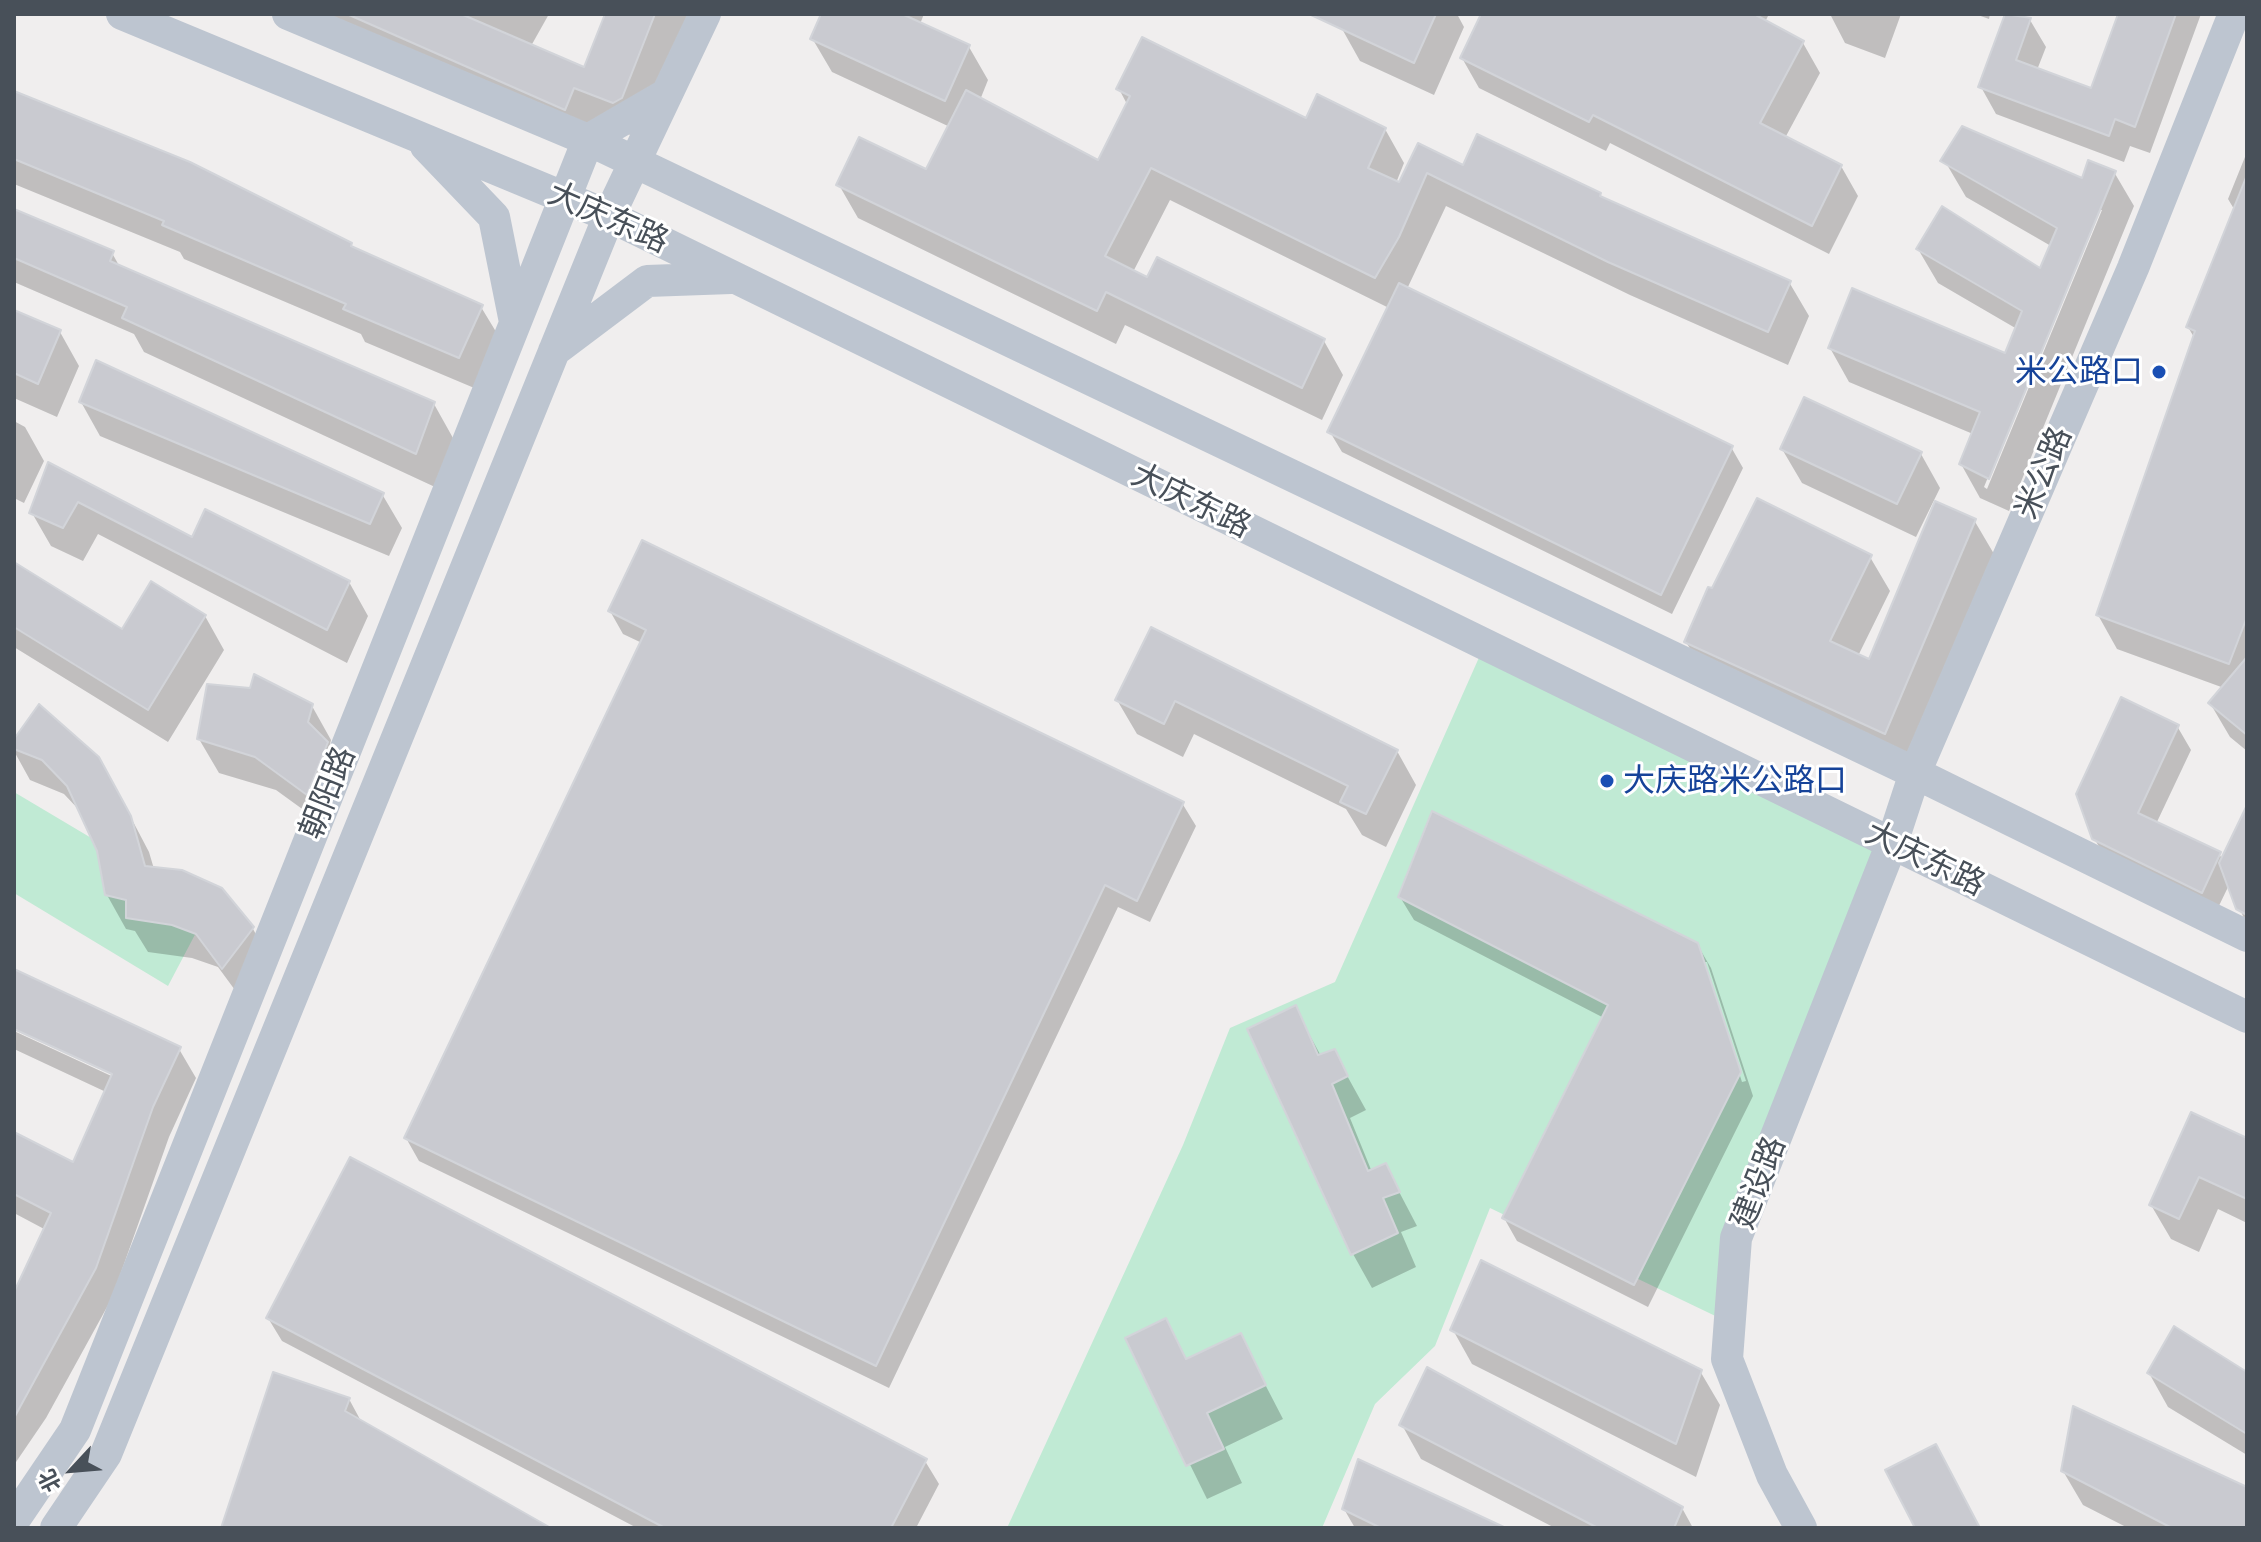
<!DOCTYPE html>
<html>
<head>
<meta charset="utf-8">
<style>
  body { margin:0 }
  #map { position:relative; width:2261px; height:1542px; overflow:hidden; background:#f0eeee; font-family:"Alegreya Sans","Noto Sans SC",sans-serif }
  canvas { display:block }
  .frame { position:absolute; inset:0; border:16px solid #485059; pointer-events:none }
  .north { position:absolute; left:32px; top:1430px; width:80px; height:80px; -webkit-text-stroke:6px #fff; paint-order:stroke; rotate:244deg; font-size:22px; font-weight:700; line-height:32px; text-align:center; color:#485059 }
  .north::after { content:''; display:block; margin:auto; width:28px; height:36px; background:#485059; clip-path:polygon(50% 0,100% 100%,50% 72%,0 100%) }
</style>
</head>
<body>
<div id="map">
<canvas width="2261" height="1542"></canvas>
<div class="frame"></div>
<div class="north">北</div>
</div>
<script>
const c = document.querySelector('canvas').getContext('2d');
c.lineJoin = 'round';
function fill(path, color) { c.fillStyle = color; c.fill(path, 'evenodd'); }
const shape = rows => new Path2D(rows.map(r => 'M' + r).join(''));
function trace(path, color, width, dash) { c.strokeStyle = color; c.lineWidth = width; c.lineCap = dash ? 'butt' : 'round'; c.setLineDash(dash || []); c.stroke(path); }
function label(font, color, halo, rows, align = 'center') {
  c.font = font + ' "Alegreya Sans","Noto Sans SC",sans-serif'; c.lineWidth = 6; c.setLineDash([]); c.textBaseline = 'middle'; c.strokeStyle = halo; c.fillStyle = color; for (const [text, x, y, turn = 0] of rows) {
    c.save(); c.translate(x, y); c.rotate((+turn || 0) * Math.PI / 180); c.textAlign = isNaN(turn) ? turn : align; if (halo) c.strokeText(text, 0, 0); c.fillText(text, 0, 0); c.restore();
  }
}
fill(shape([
  [1485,644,1892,843,1736,1238,1730,1323,1490,1208,1435,1346,1375,1404,1322,1528,1007,1528,1183,1145,1230,1028,1335,982],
  [14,792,209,908,168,986,14,893]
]), '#c0ead4');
fill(shape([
  [312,14,549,14,531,46,586,70,608,14,688,14,633,136,593,120,584,142],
  [824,14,924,14,920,24,969,47,988,80,980,100,1099,162,1128,106,1119,89,1307,121,1385,129,1404,163,1396,183,1400,185,1419,146,1464,168,1600,194,1602,199,1789,282,1809,316,1788,365,1630,295,1446,206,1407,289,1731,447,1743,468,1672,614,1342,452,1330,432,1389,308,1170,200,1133,272,1324,341,1343,375,1322,420,1125,325,1116,344,858,218,839,185,926,172,950,127,832,72,812,38],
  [1347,14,1457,14,1464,27,1434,95,1360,61,1341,27],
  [1484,14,1769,14,1765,22,1803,43,1820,73,1785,138,1841,166,1858,196,1829,254,1610,143,1606,151,1479,88,1462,58],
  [1830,14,1901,14,1885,58,1845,43],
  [1975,14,1990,14,1989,19],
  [2007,14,2030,20,2046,47,2037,70,2092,90,2120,14,2201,14,2150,153,2130,146,2124,162,1996,114,1981,87],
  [14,93,481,307,501,340,479,390,365,342,361,334,184,259,180,252,14,184],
  [2247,152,2247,751,2230,737,2210,703,2224,688,2117,649,2098,615,2195,339,2188,327,2234,209,2228,199],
  [1946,163,2083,181,2114,172,2134,206,2009,511,1980,498,1961,464,1973,434,1849,382,1830,348,2006,356,2017,329,1938,283,1918,249,2041,271,2051,246,1966,197],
  [2097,210,2102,210,1987,489,1984,487],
  [14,211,112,253,121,269,434,404,453,438,435,487,144,352,134,334,14,282],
  [14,312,60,332,79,366,57,417,14,398],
  [81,402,382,494,402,528,389,556,100,436],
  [14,421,25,427,44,461,24,503,14,498],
  [1782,449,1921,454,1940,488,1916,537,1802,483],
  [49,465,193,540,349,582,368,616,347,663,98,534,83,561,51,546,32,513],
  [1974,520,1994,554,1904,767,1706,675,1686,642,1870,557,1890,591,1858,656,1870,662],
  [14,563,122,632,205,616,224,650,168,742,14,647],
  [610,611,1182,803,1196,826,1150,922,1118,907,889,1388,419,1161,406,1138,642,643,623,634],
  [1152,630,1397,751,1416,785,1386,847,1362,835,1346,809,1194,734,1183,757,1137,734,1117,700],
  [312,706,331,740,329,748,346,778,327,827,276,790,219,773,199,739],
  [2177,726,2191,750,2156,824,2219,854,2223,860,2247,809,2247,925,2229,885,2215,914,2108,862,2094,838],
  [14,742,118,793,149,852,154,869,253,929,272,963,243,1001,218,967,192,958,148,952,135,931,126,929,107,895,99,850,81,812,64,794,30,780,14,751],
  [1400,897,1697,944,1711,968,1753,1096,1648,1307,1517,1241,1504,1218,1604,1018,1414,920],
  [1703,962,1707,962,1746,1081,1742,1082],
  [14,971,179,1049,196,1078,169,1137,112,1298,46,1418,14,1465,14,1296,46,1230,14,1213,14,1134,74,1165,106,1092,14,1049,14,1031,120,1080,122,1077,14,1027],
  [1295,1008,1321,1056,1334,1052,1366,1110,1350,1118,1372,1172,1385,1165,1417,1226,1401,1232,1416,1267,1372,1288,1353,1254,1250,1030],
  [2247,1140,2247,1223,2218,1209,2199,1252,2171,1239,2151,1205],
  [268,1318,925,1461,939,1484,916,1528,637,1528,282,1341],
  [1165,1321,1187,1360,1240,1336,1283,1419,1225,1447,1242,1483,1207,1499,1128,1339],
  [1453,1330,1700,1371,1720,1405,1696,1477,1472,1364],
  [2149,1373,2247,1374,2247,1455,2168,1407],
  [349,1399,362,1423,547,1528,223,1528],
  [1402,1425,1682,1508,1693,1528,1555,1528,1421,1459],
  [2063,1471,2247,1489,2247,1528,2128,1528,2083,1505],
  [1344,1509,1501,1528,1355,1528]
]), '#0003');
const building = shape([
  [347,14,461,14,584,67,605,14,655,14,622,98,613,103,574,88,565,110,347,14],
  [821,14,902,14,970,45,945,101,810,39,821,14],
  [1309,14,1436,14,1414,63,1309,14],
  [1481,14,1754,14,1804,41,1760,123,1842,165,1812,226,1593,115,1589,122,1460,58,1481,14],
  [2005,14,2031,18,2016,60,2091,88,2118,14,2176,14,2135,127,2115,119,2109,136,1978,87,2005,14],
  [1142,37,1306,118,1317,94,1386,128,1368,168,1399,182,1418,143,1463,165,1477,134,1601,193,1600,196,1791,281,1768,332,1608,262,1427,173,1399,237,1375,278,1151,168,1105,256,1147,277,1157,257,1325,339,1302,388,1106,292,1097,311,836,185,859,137,926,169,966,90,1098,160,1130,96,1116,89,1142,37],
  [14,91,190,162,352,243,351,246,483,305,459,358,343,309,346,304,162,225,164,221,14,159,14,91],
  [1962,126,2082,178,2088,160,2116,171,1989,479,1959,464,1980,412,1828,348,1852,288,2005,353,2022,311,1916,249,1942,206,2040,268,2057,228,1940,161,1962,126],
  [2247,175,2247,617,2229,664,2096,615,2195,331,2186,327,2247,175],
  [14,209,114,251,110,261,435,402,416,454,122,318,127,307,14,258,14,209],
  [1399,283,1733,446,1661,595,1327,432,1399,283],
  [14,310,61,330,38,384,14,373,14,310],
  [96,360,384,493,370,524,79,402,96,360],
  [1804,397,1922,452,1897,504,1780,449,1804,397],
  [48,462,192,537,205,509,350,581,327,630,78,502,63,528,29,513,48,462],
  [1757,498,1872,555,1830,641,1869,659,1935,501,1976,519,1885,734,1684,642,1708,587,1712,588,1757,498],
  [642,540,1184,802,1137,901,1105,885,876,1366,404,1138,646,630,608,611,642,540],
  [14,562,122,629,151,581,206,615,148,710,14,627,14,562],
  [1151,627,1398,750,1366,814,1340,802,1348,786,1175,701,1164,724,1115,700,1151,627],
  [2247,657,2247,735,2208,703,2247,657],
  [254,674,313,704,308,722,328,742,307,795,255,757,197,739,207,684,250,688,254,674],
  [2121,697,2179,725,2138,813,2221,852,2202,893,2092,839,2076,794,2121,697],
  [39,704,99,757,131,816,145,866,182,870,222,888,254,927,222,969,196,934,172,925,126,918,126,900,105,895,97,851,67,786,42,760,14,749,14,739,39,704],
  [2247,805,2247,915,2236,909,2219,863,2247,805],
  [1432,811,1698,943,1741,1072,1634,1285,1502,1218,1608,1005,1398,897,1432,811],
  [14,969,181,1047,153,1107,96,1268,14,1418,14,1292,51,1213,14,1194,14,1132,73,1162,112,1074,14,1029,14,969],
  [1296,1005,1318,1055,1335,1049,1348,1076,1332,1084,1368,1171,1386,1163,1400,1192,1383,1198,1398,1233,1351,1255,1247,1029,1296,1005],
  [2191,1112,2247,1138,2247,1199,2199,1177,2179,1219,2149,1205,2191,1112],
  [350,1157,927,1459,891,1528,665,1528,266,1318,350,1157],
  [1481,1260,1702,1370,1676,1444,1450,1330,1481,1260],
  [1166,1318,1186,1359,1241,1333,1266,1385,1207,1413,1224,1449,1186,1466,1125,1338,1166,1318],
  [2174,1326,2247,1372,2247,1434,2147,1373,2174,1326],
  [1427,1367,1683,1507,1674,1528,1598,1528,1399,1425,1427,1367],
  [273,1372,350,1398,345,1411,551,1528,221,1528,273,1372],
  [2073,1406,2247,1487,2247,1528,2172,1528,2061,1471,2073,1406],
  [1936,1444,1980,1528,1915,1528,1885,1470,1936,1444],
  [1358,1459,1506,1528,1381,1528,1342,1509,1358,1459]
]);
fill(building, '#c9cad0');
trace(building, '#d2d4d9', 2);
trace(shape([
  [122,14,609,216,2247,1017],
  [288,14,595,143,1915,773,2247,936],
  [426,146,494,217,515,322],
  [554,351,647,281,731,278],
  [14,1520,75,1430,588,140,667,94],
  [56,1528,106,1454,609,216,705,14],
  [1801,1528,1772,1475,1727,1359,1736,1238,1892,843,1915,773,2133,268,2234,14]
]), '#bdc5d0', 32);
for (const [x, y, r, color] of [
  [2159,372,8,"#1a4fb4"],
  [1607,781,8,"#1a4fb4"]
]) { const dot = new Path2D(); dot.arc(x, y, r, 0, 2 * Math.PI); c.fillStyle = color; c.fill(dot); trace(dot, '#fff', 3); }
label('32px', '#485059', '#fff', [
  ["大庆东路",608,218,24],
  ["米公路",2044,473,-67],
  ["大庆东路",1191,501,26],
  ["朝阳路",328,793,-68],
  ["大庆东路",1925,859,26],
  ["建设路",1759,1183,-69]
]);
label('32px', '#164399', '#fff', [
  ["米公路口",2143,372],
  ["大庆路米公路口",1623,781,"left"]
], 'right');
</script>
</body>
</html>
